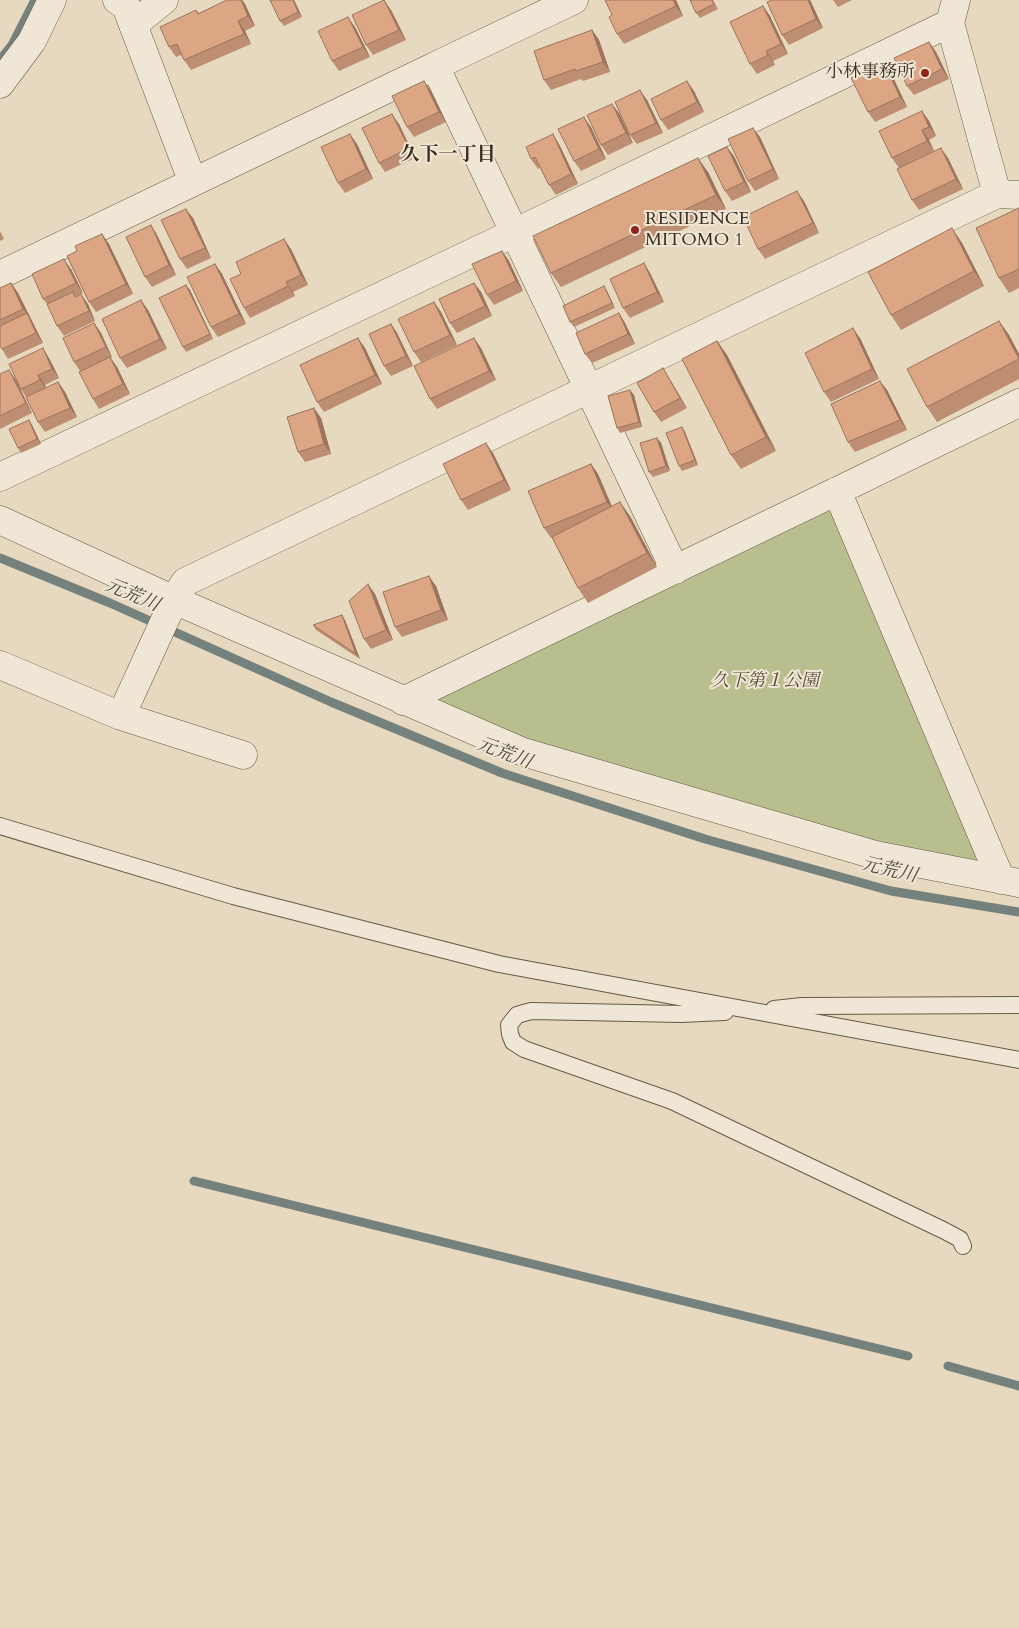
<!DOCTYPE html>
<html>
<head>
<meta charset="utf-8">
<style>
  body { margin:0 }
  canvas { display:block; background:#e6d9bf }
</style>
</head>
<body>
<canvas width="1019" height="1628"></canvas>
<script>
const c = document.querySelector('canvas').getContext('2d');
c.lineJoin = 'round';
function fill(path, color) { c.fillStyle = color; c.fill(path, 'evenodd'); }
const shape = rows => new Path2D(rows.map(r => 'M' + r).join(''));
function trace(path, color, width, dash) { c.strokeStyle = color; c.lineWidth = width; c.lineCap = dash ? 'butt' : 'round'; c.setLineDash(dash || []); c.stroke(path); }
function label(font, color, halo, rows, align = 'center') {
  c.font = font + ' Cardo,"Noto Serif JP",serif'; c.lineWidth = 4; c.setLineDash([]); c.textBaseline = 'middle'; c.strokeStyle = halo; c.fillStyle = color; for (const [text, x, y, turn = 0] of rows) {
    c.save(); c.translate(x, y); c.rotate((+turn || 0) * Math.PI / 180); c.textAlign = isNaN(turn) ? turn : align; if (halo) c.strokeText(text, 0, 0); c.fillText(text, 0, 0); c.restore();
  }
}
fill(shape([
  [831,509,982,866,876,846,540,748,429,702]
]), '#b9be8f');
trace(shape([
  [0,60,12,45,35,0],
  [0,558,110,603,331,702,502,773,705,839,891,891,1019,912],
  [194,1181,908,1356],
  [948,1366,1019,1386]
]), '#75817d', 9);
const service = shape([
  [0,826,233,896,499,964,1019,1060],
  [774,1009,802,1006,1019,1005],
  [725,1012,681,1014,531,1011,517,1015,509,1025,510,1034,513,1042,524,1049,672,1101,943,1230,960,1239,963,1246]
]);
const minor = shape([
  [117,0,126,6,192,180],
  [574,0,435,66,675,570],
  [956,0,950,23,997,194],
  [133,25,164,0],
  [0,84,32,41,52,0],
  [0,275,435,66],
  [0,477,514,233,950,23],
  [837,491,1001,880],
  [0,520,174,600,185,582,997,194,1019,195],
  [0,665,121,716,243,755],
  [403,701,1019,403],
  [121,716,174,600,523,752,875,855,1019,883]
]);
trace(service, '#675947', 18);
trace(minor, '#675947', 29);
trace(service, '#efe6d5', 16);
trace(minor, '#efe6d5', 28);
fill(shape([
  [227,0,242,0,245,4,255,26,245,31,251,44,191,70,184,60,181,55,176,57,169,47,196,10,199,13],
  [294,0,302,17,284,26,280,21],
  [676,0,683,16,624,44,617,34],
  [690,0,713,0,718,9,700,18,696,13],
  [772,0,810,0,823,28,789,45,782,35],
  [833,0,852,0,838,7],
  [763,6,770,16,788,54,773,61,775,65,757,74,750,64],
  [391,10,406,40,373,55,366,45],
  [355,27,370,57,339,71,332,61],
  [592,30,599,40,610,72,583,81,581,79,551,90,544,80],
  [929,42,936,52,949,79,914,95,907,86],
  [891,73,907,107,875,122,868,112],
  [431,91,446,122,414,137,407,127],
  [694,91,704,112,668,130,661,120],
  [647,100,663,133,637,144,630,135],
  [922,111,929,121,936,136,929,140,934,151,903,166,948,158,963,189,919,210,912,200,899,168,892,158],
  [619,113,633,143,608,155,601,145],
  [399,124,415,158,385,172,379,163],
  [591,127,606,159,581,171,574,161],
  [760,137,779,179,755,191,748,181],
  [357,144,373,179,345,193,338,183],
  [559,144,578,184,556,195,549,185,540,168,538,169,531,159],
  [734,156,751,192,732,201,725,191],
  [708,172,726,209,561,287,551,273],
  [804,201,819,233,765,259,758,249],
  [1019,208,1019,288,1009,293,999,278],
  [193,218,211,258,187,269,180,259],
  [151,225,157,235,176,275,152,287,145,277],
  [0,231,4,239,0,241],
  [102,234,109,244,133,294,96,312,89,302],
  [962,243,984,286,901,330,891,315],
  [291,249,308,285,293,292,295,296,250,318,244,308,241,274],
  [502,251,509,261,523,291,494,305,487,295],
  [644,263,650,273,664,302,630,318,623,308],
  [215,264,222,274,246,324,218,337,211,327],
  [71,269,83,293,76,296,88,304,95,321,64,336,57,326,47,304,43,299],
  [11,283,18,293,43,343,8,359,0,346,0,288],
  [474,283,481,292,492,316,457,333,450,323],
  [186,285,190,290,213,339,186,352,183,347],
  [604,286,607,291,615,308,574,327,570,322],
  [141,300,148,310,167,349,127,368,120,358],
  [434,302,441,312,457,345,421,362,414,352],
  [619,313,625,323,635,344,592,363,585,354],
  [999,321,1009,335,1019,354,1019,379,937,422,927,407],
  [94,323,101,333,112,357,110,358,117,367,130,394,99,409,93,399,80,371,74,362],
  [391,324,397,333,413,366,391,376,384,366],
  [860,338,879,379,831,402,824,392],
  [717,341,727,355,776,451,741,469,731,455],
  [365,348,382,384,324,412,317,402],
  [481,348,496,380,437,409,430,399],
  [49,358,59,378,45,385,46,388,58,382,65,392,77,417,45,432,38,422,26,397,21,389],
  [663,368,687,408,661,422,654,412],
  [0,374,16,380,32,413,0,429],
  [630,390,634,395,642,427,620,433,617,428],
  [887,390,907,430,855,452,848,442],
  [321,418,331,454,305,462,298,452],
  [32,425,41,444,21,453,18,448],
  [682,427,685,432,698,465,682,471,679,466],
  [657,438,661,443,670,471,653,477,649,472],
  [493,453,511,490,468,510,461,500],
  [591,464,598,474,612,506,630,516,657,567,588,603,578,588,552,538,551,538,544,528],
  [436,586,448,620,402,637,395,627],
  [375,594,393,640,371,649,364,639],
  [342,615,345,620,360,659,316,630,313,625]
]), '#bd8e71');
fill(shape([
  [241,0,242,0,245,4,255,26,248,16],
  [293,0,294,0,302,17,298,12],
  [384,0,391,10,406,40,399,30],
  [673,0,676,0,683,16,676,6],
  [808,0,810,0,823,28,816,19],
  [763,6,770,16,788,54,781,44],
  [348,17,355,27,370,57,363,47],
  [238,21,245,31,251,44,244,34],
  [592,30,599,40,610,72,603,62],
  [929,42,936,52,949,79,942,69],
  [766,51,773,61,775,65,768,55],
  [884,63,891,73,907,107,900,97],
  [424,81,431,91,446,122,439,112],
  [687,81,694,91,704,112,697,102],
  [640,90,647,100,663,133,656,123],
  [612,104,619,113,633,143,626,133],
  [922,111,929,121,936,136,929,127],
  [392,114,399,124,415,158,409,148],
  [584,117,591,127,606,159,599,149],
  [753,128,760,137,779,179,773,169],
  [922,130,929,140,934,151,927,141],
  [350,134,357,144,373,179,366,169],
  [553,134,559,144,578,184,571,174],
  [727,147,734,156,751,192,744,182],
  [941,148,948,158,963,189,956,179],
  [698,158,708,172,726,209,716,195],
  [797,191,804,201,819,233,813,223],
  [186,209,193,218,211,258,205,248],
  [151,225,157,235,176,275,169,265],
  [952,228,962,243,984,286,974,271],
  [102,234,109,244,133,294,126,284],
  [284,239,291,249,308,285,301,275],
  [502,251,509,261,523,291,516,281],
  [64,259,71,269,83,293,76,283],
  [644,263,650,273,664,302,657,292],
  [215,264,222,274,246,324,239,314],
  [286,282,293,292,295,296,288,286],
  [11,283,18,293,43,343,36,333,28,315,23,309],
  [474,283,481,292,492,316,485,306],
  [186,285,190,290,213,339,210,334],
  [604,286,607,291,615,308,612,303],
  [81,294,88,304,95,321,89,311],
  [141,300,148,310,167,349,160,339],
  [434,302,441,312,457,345,450,335],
  [619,313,625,323,635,344,628,334],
  [999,321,1009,335,1019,354,1019,358],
  [94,323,101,333,112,357,106,347],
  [391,324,397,333,413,366,406,356],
  [853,328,860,338,879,379,872,369],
  [358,338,365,348,382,384,375,375],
  [474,338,481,348,496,380,489,371],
  [717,341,727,355,776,451,766,437],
  [43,348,49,358,59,378,52,369],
  [110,357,117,367,130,394,123,384],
  [663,368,687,408,680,398],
  [9,370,16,380,32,413,26,403],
  [38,375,45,385,47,390,40,380],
  [880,381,887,390,907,430,900,420],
  [58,382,65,392,77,417,70,408],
  [630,390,634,395,642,427,639,422],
  [314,408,321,418,331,454,324,444],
  [29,420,32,425,41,444,37,439],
  [682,427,685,432,698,465,695,460],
  [657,438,661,443,670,471,666,466],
  [486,443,493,453,511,490,504,480],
  [591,464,598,474,614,512,607,502],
  [620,502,630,516,657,567,647,553],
  [429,576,436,586,448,620,441,610],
  [368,584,375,594,393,640,386,630],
  [342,615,345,620,360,659,356,654]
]), '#9a745c');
const building = shape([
  [227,0,241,0,248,16,238,21,244,34,184,60,177,44,169,47,160,27,196,10,198,14,227,0],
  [270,0,293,0,298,12,280,21,270,0],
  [384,0,399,30,366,45,352,15,384,0],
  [605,0,673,0,676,6,617,34,609,17,612,15,605,0],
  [690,0,712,0,714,4,696,13,690,0],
  [772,0,808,0,816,19,782,35,767,2,772,0],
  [763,6,781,44,766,51,768,55,750,64,730,22,763,6],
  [348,17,363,47,332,61,318,31,348,17],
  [592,30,603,62,576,71,575,69,544,80,534,51,592,30],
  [929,42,942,69,907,86,894,58,929,42],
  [884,63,900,97,868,112,851,78,884,63],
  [424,81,439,112,407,127,392,96,424,81],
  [687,81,697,102,661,120,651,99,687,81],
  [640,90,656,123,630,135,615,102,640,90],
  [612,104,626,133,601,145,587,115,612,104],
  [922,111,929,127,922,130,927,141,892,158,879,131,922,111],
  [392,114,409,148,379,163,362,128,392,114],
  [584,117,599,149,574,161,558,129,584,117],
  [753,128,773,169,748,181,728,139,753,128],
  [350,134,366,169,338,183,321,147,350,134],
  [553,134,571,174,549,185,535,157,531,159,526,147,553,134],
  [727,147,744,182,725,191,708,156,727,147],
  [941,148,956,179,912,200,897,169,941,148],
  [698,158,716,195,551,273,533,236,698,158],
  [797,191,813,223,758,249,743,217,797,191],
  [1019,208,1019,269,999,278,976,228,1019,208],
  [186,209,205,248,180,259,161,220,186,209],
  [151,225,169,265,145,277,126,237,151,225],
  [952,228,974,271,891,315,868,272,952,228],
  [102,234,126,284,89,302,67,256,77,251,75,246,102,234],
  [284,239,301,275,286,282,288,286,244,308,230,279,241,274,236,262,284,239],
  [502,251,516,281,487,295,472,264,502,251],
  [64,259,76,283,43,299,32,274,64,259],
  [644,263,657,292,623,308,610,279,644,263],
  [215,264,239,314,211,327,187,277,215,264],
  [11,283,23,309,0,320,0,288,11,283],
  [474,283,485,306,450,323,439,299,474,283],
  [186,285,210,334,183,347,159,298,186,285],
  [604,286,612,303,570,322,563,306,604,286],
  [73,292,75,297,81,294,89,311,57,326,47,304,73,292],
  [141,300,160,339,120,358,102,319,141,300],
  [434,302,450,335,414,352,398,319,434,302],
  [27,313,36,333,2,349,0,346,0,326,27,313],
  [619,313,628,334,585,354,576,333,619,313],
  [999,321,1019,359,927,407,907,369,999,321],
  [94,323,106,347,74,362,63,338,94,323],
  [391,324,406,356,384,366,369,334,391,324],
  [853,328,872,369,824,392,805,353,853,328],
  [358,338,375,375,317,402,300,365,358,338],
  [474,338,489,371,430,399,414,366,474,338],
  [717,341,766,437,731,455,682,359,717,341],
  [43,348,52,369,38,375,40,380,21,389,9,364,43,348],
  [110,357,123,384,93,399,79,372,110,357],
  [663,368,680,398,654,412,637,383,663,368],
  [9,370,26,403,0,416,0,374,9,370],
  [880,381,900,420,848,442,831,404,880,381],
  [58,382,70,408,38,422,26,397,58,382],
  [630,390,639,422,617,428,608,396,630,390],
  [314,408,324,444,298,452,287,417,314,408],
  [29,420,37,439,18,448,9,429,29,420],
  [682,427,695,460,679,466,666,433,682,427],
  [657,438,666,466,649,472,640,443,657,438],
  [486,443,504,480,461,500,443,464,486,443],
  [591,464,607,502,544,528,528,491,591,464],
  [620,502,647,553,578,588,552,537,620,502],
  [429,576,441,610,395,627,383,592,429,576],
  [368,584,386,630,364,639,349,601,368,584],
  [342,615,356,654,313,625,342,615]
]);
fill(building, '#dca583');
trace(building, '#9a745c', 1);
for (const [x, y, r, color] of [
  [925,73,5,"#8f2418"],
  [635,230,5,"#8f2418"]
]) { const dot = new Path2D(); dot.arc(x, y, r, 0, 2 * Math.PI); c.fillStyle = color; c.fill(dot); trace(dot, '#efe6d5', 2); }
label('18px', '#3d2e1f', '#efe6d5', [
  ["小林事務所",915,73],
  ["RESIDENCE",645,220,"left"],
  ["MITOMO 1",645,241,"left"]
], 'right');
label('italic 18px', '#564b35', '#efe6d5', [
  ["久下第１公園",765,682]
]);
label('bold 19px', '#3d2e1f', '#efe6d5', [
  ["久下一丁目",448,156]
]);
label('italic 19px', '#504a3e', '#efe6d5', [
  ["元荒川",132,596,23],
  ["元荒川",504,754,21],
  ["元荒川",889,871,13]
]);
</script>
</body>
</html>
